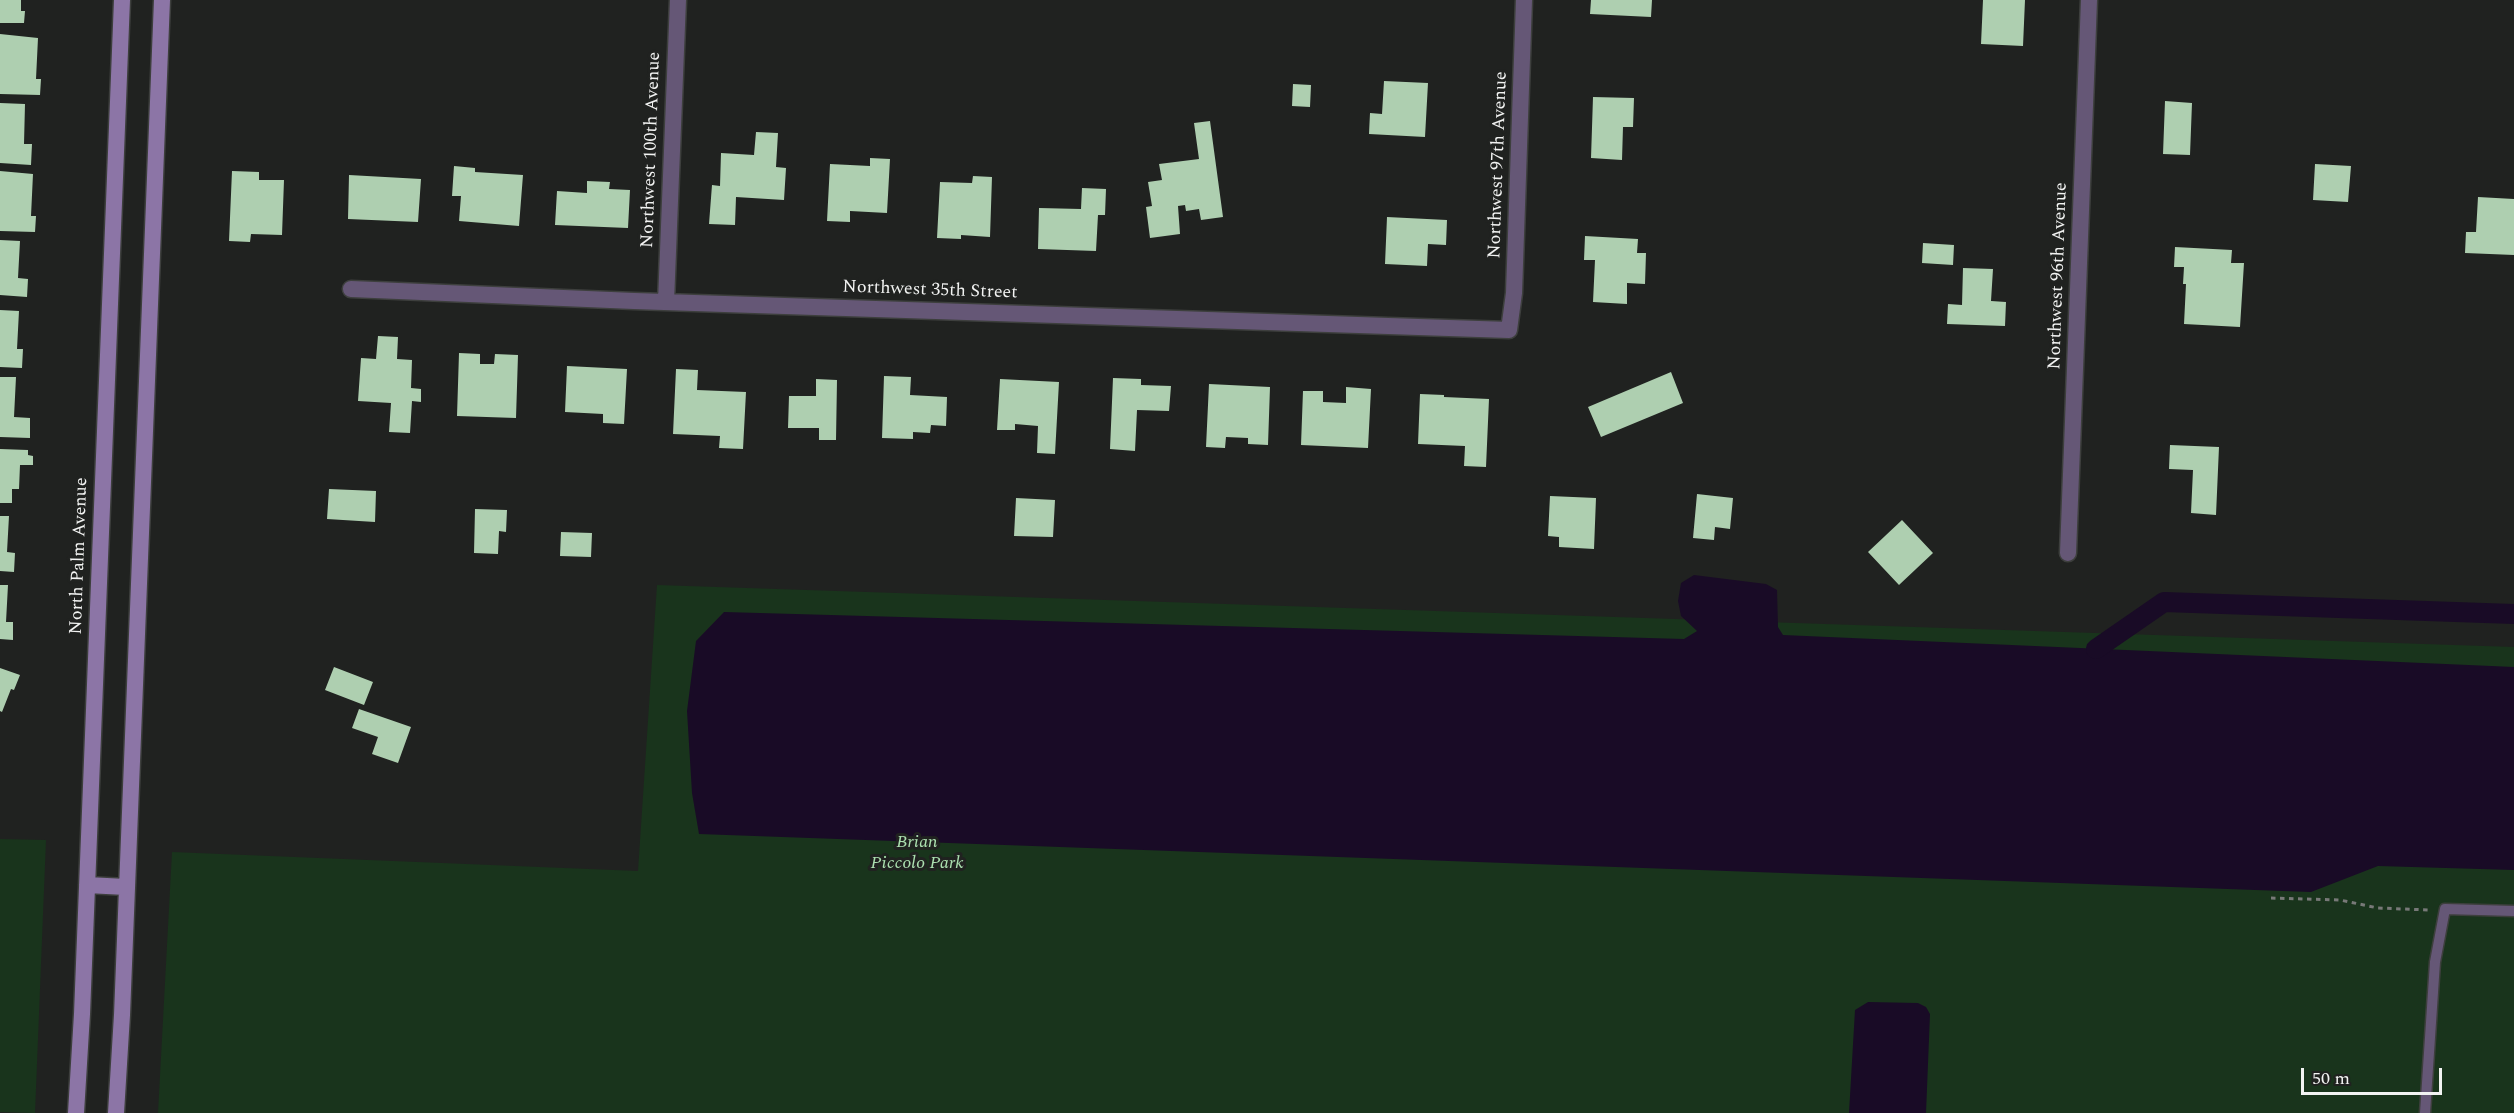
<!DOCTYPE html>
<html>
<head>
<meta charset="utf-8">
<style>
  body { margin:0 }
  #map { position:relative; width:2514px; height:1113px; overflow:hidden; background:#202220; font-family:Spectral,serif }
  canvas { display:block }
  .scale { position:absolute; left:2301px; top:1068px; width:141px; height:27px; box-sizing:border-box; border:3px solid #f2f3f2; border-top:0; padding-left:8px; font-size:18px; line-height:21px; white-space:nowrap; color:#f2f3f2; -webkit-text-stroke:4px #202220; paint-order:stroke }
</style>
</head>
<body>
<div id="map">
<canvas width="2514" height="1113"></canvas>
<div class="scale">50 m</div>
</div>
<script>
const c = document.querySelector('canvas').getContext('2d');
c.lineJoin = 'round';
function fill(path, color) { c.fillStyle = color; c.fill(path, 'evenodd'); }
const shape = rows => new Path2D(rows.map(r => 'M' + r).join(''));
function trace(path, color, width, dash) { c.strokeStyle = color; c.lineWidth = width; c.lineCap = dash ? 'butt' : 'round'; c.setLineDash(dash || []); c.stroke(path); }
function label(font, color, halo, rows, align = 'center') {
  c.font = font + ' Spectral,serif'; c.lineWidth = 6; c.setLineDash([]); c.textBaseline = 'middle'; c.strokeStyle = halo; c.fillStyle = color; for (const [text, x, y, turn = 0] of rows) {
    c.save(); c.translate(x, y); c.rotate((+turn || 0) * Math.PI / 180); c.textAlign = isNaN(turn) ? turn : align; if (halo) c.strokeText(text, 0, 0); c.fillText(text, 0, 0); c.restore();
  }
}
fill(shape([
  [657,585,2514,647,2514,1113,158,1113,172,852,638,871],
  [0,839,46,840,35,1113,0,1112]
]), '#19341c');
fill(shape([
  [1694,575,1766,584,1777,590,1778,627,1783,635,2514,667,2514,870,2378,866,2311,892,699,834,692,793,687,711,696,641,724,612,1684,639,1697,631,1681,616,1678,601,1681,583],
  [1868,1002,1918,1003,1926,1007,1930,1014,1926,1113,1849,1113,1855,1010]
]), '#190b26');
trace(shape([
  [2096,649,2164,602,2514,614]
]), '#190b26', 20);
fill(shape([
  [0,0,21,0,21,11,25,11,24,23,0,23],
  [1591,0,1652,0,1651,17,1590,14],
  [1983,0,2025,0,2023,46,1981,44],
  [0,34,38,38,36,79,41,79,40,95,0,94],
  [1384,81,1428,83,1425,137,1369,134,1370,113,1382,114],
  [1293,84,1311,85,1310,107,1292,106],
  [1593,97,1634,98,1633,127,1623,127,1622,160,1591,158],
  [2165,101,2192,103,2190,155,2163,154],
  [0,103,25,104,24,144,32,144,31,165,0,163],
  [1210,121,1223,217,1201,220,1199,209,1186,211,1185,205,1178,206,1180,234,1150,238,1146,207,1152,206,1148,182,1162,180,1159,164,1199,159,1194,123],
  [756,132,778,133,776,167,786,168,784,200,736,197,735,225,709,224,712,185,720,186,721,153,754,155],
  [870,158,890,159,887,213,850,211,850,222,827,221,830,164,870,166],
  [2315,164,2351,166,2348,202,2313,200],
  [454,166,475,168,475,172,523,175,519,226,459,221,461,196,452,196],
  [0,171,33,174,31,216,36,216,35,232,0,231],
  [232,171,259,172,259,180,284,180,282,235,251,234,250,242,229,241],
  [349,175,421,179,418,222,348,219],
  [973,176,992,177,990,237,961,235,961,239,937,238,940,182,972,183],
  [587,181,610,182,609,189,630,190,628,228,555,225,557,191,587,193],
  [1082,188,1106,189,1105,215,1098,215,1096,251,1038,249,1039,208,1081,209],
  [2478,197,2514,199,2514,255,2465,253,2466,232,2476,232],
  [1387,217,1447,220,1446,245,1428,244,1427,266,1385,264],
  [1585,236,1638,239,1637,253,1646,253,1645,284,1627,283,1627,304,1593,302,1595,260,1584,260],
  [0,240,20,241,18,278,28,279,27,297,0,295],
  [1923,243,1954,245,1953,265,1922,263],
  [2175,247,2232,250,2231,263,2244,263,2240,327,2184,324,2186,284,2183,284,2184,267,2174,267],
  [1963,268,1993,269,1991,301,2006,302,2005,326,1947,324,1948,304,1962,305],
  [0,310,19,311,17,349,23,349,22,368,0,367],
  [378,336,398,337,397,359,412,360,411,388,421,389,421,402,412,401,410,433,389,432,391,403,358,401,361,358,376,359],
  [459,353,480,354,480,364,494,364,495,354,518,355,516,418,457,416],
  [567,366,627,369,624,424,603,423,603,414,565,412],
  [676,369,698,370,697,390,746,392,743,449,719,448,720,436,673,434],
  [1671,372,1683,403,1601,437,1588,407],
  [884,376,911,377,910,395,947,397,946,426,931,425,930,433,913,432,913,439,882,438],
  [0,377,16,377,14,417,30,418,30,438,0,437],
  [1113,378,1141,379,1141,385,1171,386,1169,411,1137,410,1135,451,1110,449],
  [816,379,837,380,836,440,819,440,819,428,788,428,789,396,816,396],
  [1000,379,1059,382,1055,454,1037,453,1038,426,1015,424,1015,430,997,430],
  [1209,384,1270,387,1268,445,1248,444,1248,438,1226,437,1225,448,1206,447],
  [1346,387,1371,389,1368,448,1301,445,1303,391,1323,391,1323,402,1346,403],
  [1420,394,1444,395,1444,397,1489,399,1486,467,1464,466,1465,446,1418,444],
  [2170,445,2219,447,2216,515,2191,513,2193,470,2169,469],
  [0,449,28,450,28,455,33,456,33,465,20,465,19,489,12,489,12,503,0,503],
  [329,489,376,491,375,522,327,519],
  [1697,494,1733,498,1730,529,1715,527,1714,540,1693,538],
  [1550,496,1596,498,1594,549,1559,547,1559,537,1548,536],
  [1016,498,1055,500,1053,537,1014,536],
  [475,509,507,510,506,532,499,531,498,554,474,553],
  [0,516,9,516,7,552,15,553,14,572,0,571],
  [1902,520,1933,553,1899,585,1868,552],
  [561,532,592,533,591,557,560,556],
  [0,585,8,585,6,622,13,622,13,640,0,639],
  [334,667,373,682,364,705,325,690],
  [0,668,20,675,14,690,11,689,2,712,0,711],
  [359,709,411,727,398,763,372,754,378,737,352,728]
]), '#aecfb0');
const service = shape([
  [2425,1113,2435,962,2445,909,2514,911]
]);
const minor = shape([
  [351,289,634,301,1509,330,1514,293,1524,0],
  [666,302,678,0],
  [2068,553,2089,0]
]);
const secondary = shape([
  [87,885,126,887],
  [76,1113,82,1014,122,0],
  [116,1113,122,1015,162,0]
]);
trace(service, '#3d3f3d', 13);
trace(minor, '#3d3f3d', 19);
trace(secondary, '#3d3f3d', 19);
trace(shape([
  [2271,898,2340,900,2378,908,2429,910]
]), '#787978', 3, [4.5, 4.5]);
trace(service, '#655776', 10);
trace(minor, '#655776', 16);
trace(secondary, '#8c75a6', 16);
label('18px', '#f2f3f2', '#202220', [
  ["Northwest 100th Avenue",652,150,-88],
  ["Northwest 97th Avenue",1499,165,-88],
  ["Northwest 96th Avenue",2059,276,-88],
  ["Northwest 35th Street",930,291,2],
  ["North Palm Avenue",80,556,-88]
]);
label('italic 18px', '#ace0b0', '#202220', [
  ["Brian",917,843],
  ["Piccolo Park",917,864]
]);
</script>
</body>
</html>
